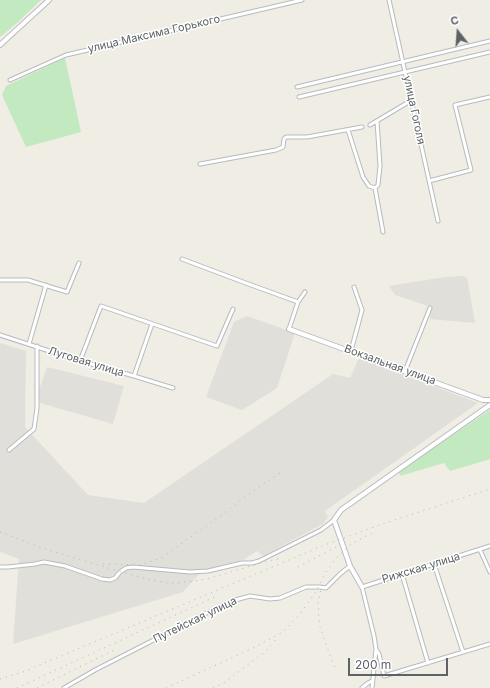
<!DOCTYPE html>
<html>
<head>
<meta charset="utf-8">
<style>
  body { margin:0 }
  #map { position:relative; width:490px; height:688px; overflow:hidden; background:#f0ede5; font-family:Inter,sans-serif }
  canvas { display:block }
  .north { position:absolute; left:438px; top:12px; width:40px; height:40px; -webkit-text-stroke:3px #fff; paint-order:stroke; rotate:343deg; font-size:11px; font-weight:700; line-height:16px; text-align:center; color:#5d6266 }
  .north::after { content:''; display:block; margin:auto; width:14px; height:18px; background:#5d6266; clip-path:polygon(50% 0,100% 100%,50% 72%,0 100%) }
  .scale { position:absolute; left:348px; top:658px; width:100px; height:18px; box-sizing:border-box; border:2px solid #5d6266; border-top:0; padding-left:5px; font-size:12px; line-height:14px; white-space:nowrap; color:#5d6266; -webkit-text-stroke:3px #fff; paint-order:stroke }
</style>
</head>
<body>
<div id="map">
<canvas width="490" height="688"></canvas>
<div class="north">С</div>
<div class="scale">200 m</div>
</div>
<script>
const c = document.querySelector('canvas').getContext('2d');
c.lineJoin = 'round';
function fill(path, color) { c.fillStyle = color; c.fill(path, 'evenodd'); }
const shape = rows => new Path2D(rows.map(r => 'M' + r).join(''));
function trace(path, color, width, dash) { c.strokeStyle = color; c.lineWidth = width; c.lineCap = dash ? 'butt' : 'round'; c.setLineDash(dash || []); c.stroke(path); }
function label(font, color, halo, rows, align = 'center') {
  c.font = font + ' Inter,sans-serif'; c.lineWidth = 3; c.setLineDash([]); c.textBaseline = 'middle'; c.strokeStyle = halo; c.fillStyle = color; for (const [text, x, y, turn = 0] of rows) {
    c.save(); c.translate(x, y); c.rotate((+turn || 0) * Math.PI / 180); c.textAlign = isNaN(turn) ? turn : align; if (halo) c.strokeText(text, 0, 0); c.fillText(text, 0, 0); c.restore();
  }
}
fill(shape([
  [462,276,467,277,475,323,430,319,431,307,395,295,389,286,445,277],
  [247,316,295,333,277,388,242,410,206,397,234,322],
  [0,343,26,351,25,427,88,495,144,503,333,374,350,378,359,358,478,403,325,511,328,517,323,524,263,556,257,551,243,560,203,570,183,592,13,644,19,559,0,552],
  [47,367,124,386,113,424,40,403,39,390]
]), '#e1dfd9');
fill(shape([
  [0,0,41,0,17,23,0,37],
  [65,58,81,132,26,147,2,95,6,86],
  [490,410,490,459,484,461,450,471,444,463,400,476,399,471]
]), '#c3e9c0');
const street = shape([
  [389,0,438,221],
  [10,80,66,55,302,0],
  [297,87,490,41],
  [299,97,490,52],
  [377,121,380,166,378,185,375,188,383,232],
  [370,125,412,100],
  [348,130,363,177,369,186,375,188],
  [200,164,276,150,283,147,284,139,286,137,307,137,362,127],
  [429,181,471,170,455,105,490,97],
  [182,259,243,282,298,302],
  [0,280,28,280,67,292,79,263],
  [289,329,298,302,305,292],
  [0,335,80,361,134,376,173,388],
  [29,344,46,285],
  [351,351,362,310,354,287],
  [80,361,101,306,217,346,233,309],
  [405,371,430,308],
  [134,376,152,324],
  [9,450,34,429,37,408,37,346],
  [480,550,490,572],
  [434,564,463,652],
  [0,567,8,567,35,564,44,562,65,566,102,579,110,580,115,578,120,572,126,568,133,567,190,572,208,571,242,563,252,563,259,561,321,530,334,520],
  [402,574,428,663],
  [376,649,379,654,384,676,490,644],
  [64,688,95,670,228,602,250,596,270,599,280,598,306,587,320,587,326,588,340,574,350,566],
  [362,688,368,683,372,681],
  [372,688,376,649,374,636,362,587,490,546]
]);
const secondary = shape([
  [0,45,49,0],
  [289,329,483,400,490,400],
  [362,587,350,566,334,520,341,510,490,405]
]);
trace(street, '#b7bbbf', 5);
trace(secondary, '#b8bcc2', 6);
trace(street, '#fff', 3);
trace(secondary, '#fff', 4);
trace(shape([
  [0,532,45,549,115,570,147,579,167,583,179,583,207,579,261,563,281,558],
  [103,564,140,565,161,558,223,514,250,493,283,471],
  [298,567,338,546],
  [322,585,318,603,319,618,320,627,327,647,335,668],
  [0,679,23,672,322,546,382,524,490,489],
  [17,688,219,595],
  [37,688,114,650],
  [166,688,255,647,283,632,300,614,315,593,326,572,337,557,351,544,372,533],
  [213,688,224,683,254,660,266,651,278,637]
]), '#b4b5b6', 1, [1, 5]);
label('11px', '#5d6266', '#fff', [
  ["улица Максима Горького",154,34,-13],
  ["улица Гоголя",414,110,78],
  ["Луговая улица",86,362,17],
  ["Вокзальная улица",390,365,20],
  ["Рижская улица",421,568,-17],
  ["Путейская улица",195,620,-26]
]);
</script>
</body>
</html>
